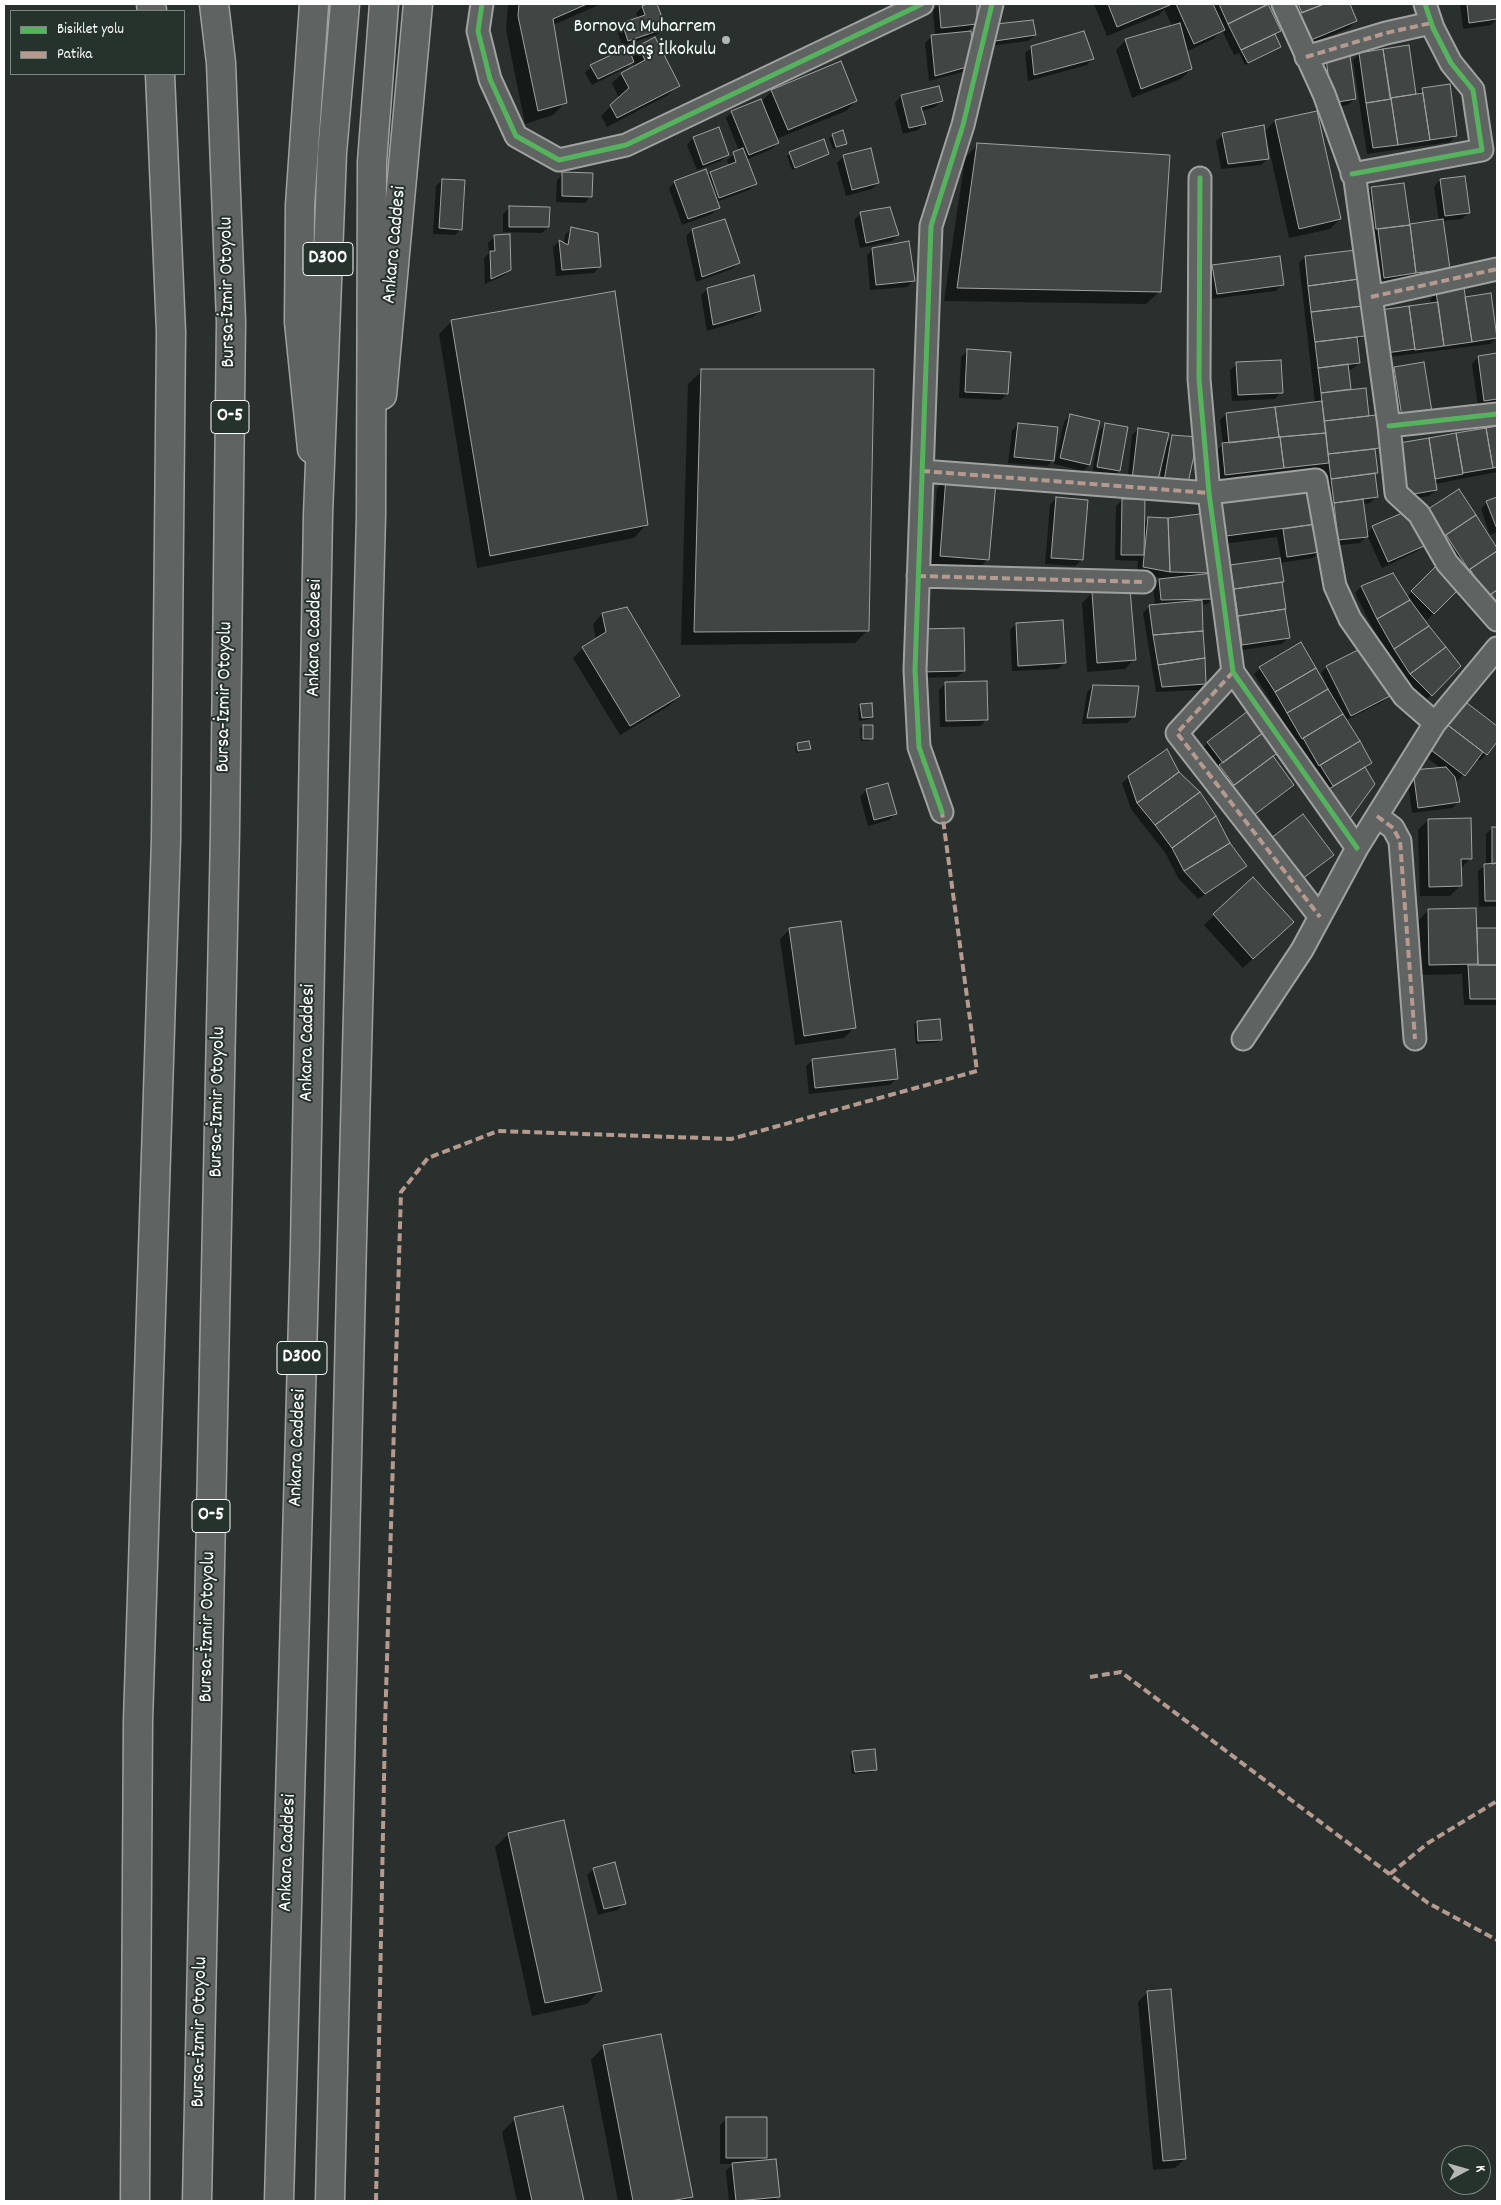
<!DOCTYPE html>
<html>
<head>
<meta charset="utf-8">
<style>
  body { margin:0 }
  #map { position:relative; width:1501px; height:2205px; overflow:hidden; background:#29302d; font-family:Dekko,sans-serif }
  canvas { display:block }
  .frame { position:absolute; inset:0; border:5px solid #fff; pointer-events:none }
  .legend { position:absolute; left:10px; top:10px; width:175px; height:65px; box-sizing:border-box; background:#26332d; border:1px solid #7d8581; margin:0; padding:6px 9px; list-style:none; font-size:15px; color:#fff }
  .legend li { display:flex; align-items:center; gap:10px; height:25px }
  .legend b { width:25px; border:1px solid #7d8581 }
  .north { position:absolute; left:1441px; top:2145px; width:50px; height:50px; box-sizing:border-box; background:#26332d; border:1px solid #7d8581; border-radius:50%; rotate:84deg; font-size:14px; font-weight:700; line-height:20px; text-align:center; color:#fff }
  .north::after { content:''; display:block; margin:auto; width:18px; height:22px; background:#b4b7b6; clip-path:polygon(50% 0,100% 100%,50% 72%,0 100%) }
</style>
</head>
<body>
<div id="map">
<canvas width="1501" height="2205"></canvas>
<div class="frame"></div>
<ul class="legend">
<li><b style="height:6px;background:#56b35d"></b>Bisiklet yolu</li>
<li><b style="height:6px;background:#b69a8f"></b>Patika</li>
</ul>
<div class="north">K</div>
</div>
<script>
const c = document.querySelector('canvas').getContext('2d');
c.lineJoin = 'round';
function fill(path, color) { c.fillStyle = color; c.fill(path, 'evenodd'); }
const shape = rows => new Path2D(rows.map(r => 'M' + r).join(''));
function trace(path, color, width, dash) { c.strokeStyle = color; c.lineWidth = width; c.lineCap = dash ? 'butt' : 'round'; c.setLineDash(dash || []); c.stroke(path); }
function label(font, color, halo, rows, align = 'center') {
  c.font = font + ' Dekko,sans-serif'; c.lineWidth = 4; c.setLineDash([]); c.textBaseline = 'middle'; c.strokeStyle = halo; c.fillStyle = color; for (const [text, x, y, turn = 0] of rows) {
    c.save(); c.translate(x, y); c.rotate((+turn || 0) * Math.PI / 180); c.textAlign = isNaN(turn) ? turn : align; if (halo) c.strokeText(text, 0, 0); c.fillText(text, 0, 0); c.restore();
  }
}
fill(shape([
  [508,4,601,4,553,25,566,102,553,115,525,124,506,30],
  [651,4,656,4,664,28,658,34,622,46,617,30,623,24,638,19,636,13,642,7],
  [941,4,975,4,975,24,967,32,966,71,929,81,925,43,931,37,935,36,933,10],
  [1094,4,1212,4,1213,6,1215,4,1267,4,1279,30,1274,36,1280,47,1245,65,1239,53,1234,55,1222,30,1213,39,1186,52,1191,69,1181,79,1132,98,1116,50,1126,40,1172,26,1164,9,1159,15,1107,36],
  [1288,4,1348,4,1356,21,1349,28,1305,46],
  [1460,4,1496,4,1497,19,1491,25,1463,29],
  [990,32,1035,35,1028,41,989,46],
  [639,47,678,85,668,95,607,127,601,116,619,98,612,83,622,74,634,67,632,62,626,68,592,85,585,73,591,66,630,55],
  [1032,47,1093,58,1087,65,1028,81,1025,53],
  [1408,47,1415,95,1423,89,1456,135,1450,142,1367,154,1353,60,1360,54],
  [1326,61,1355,99,1348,105,1326,109,1320,67],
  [938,87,941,101,935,107,921,111,925,124,918,130,903,134,895,103,901,96],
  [772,91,856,101,846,111,776,139,778,143,772,149,746,160,756,184,749,190,716,202,718,207,712,214,682,225,669,188,675,182,707,176,710,173,729,166,727,160,739,151,726,118,732,112,761,102],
  [1275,121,1340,219,1330,229,1289,238,1266,136,1265,136,1268,158,1261,165,1221,169,1216,141,1223,135,1264,132],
  [719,129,728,154,721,161,697,170,687,145,693,138],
  [842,132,846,143,833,149,829,138],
  [978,144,1160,291,1146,304,944,301,965,158],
  [790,154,828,154,792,170,787,156],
  [844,156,878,183,872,189,846,196,837,163],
  [563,174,591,196,585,203,556,202,557,180],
  [442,180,461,229,455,235,433,234,436,186],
  [1440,180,1469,212,1462,219,1442,221,1448,269,1442,275,1378,283,1365,195,1371,188,1409,225,1439,221,1434,187],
  [509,208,548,227,542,233,503,232,503,214],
  [860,214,898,235,892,241,860,248,854,220],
  [572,228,600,266,594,273,556,276,553,247,559,241,564,244,565,235],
  [692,230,739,262,732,269,696,282,686,236],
  [495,236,510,270,503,276,485,284,484,258,489,253,488,243],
  [873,249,914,280,907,287,870,290,867,255],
  [1305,257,1364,335,1356,342,1359,363,1352,369,1348,370,1350,390,1368,417,1378,448,1374,452,1377,473,1374,476,1376,497,1370,503,1363,504,1366,534,1373,527,1423,546,1416,552,1382,568,1367,535,1360,543,1332,546,1323,469,1219,481,1216,451,1223,444,1220,420,1226,414,1315,403,1299,263],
  [1213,266,1282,284,1276,291,1210,299,1207,272],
  [708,289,760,311,753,317,707,331,701,295],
  [1437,293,1464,298,1497,338,1490,344,1380,358,1431,304,1430,299],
  [452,321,647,524,634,538,477,568,439,334],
  [968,350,1007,394,1001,400,959,398,961,357],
  [1497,355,1497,404,1478,407,1472,364,1478,357],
  [1237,364,1281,392,1275,399,1232,401,1230,370],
  [1394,368,1431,411,1396,422,1388,375],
  [702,371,868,630,855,643,681,645,688,384],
  [1070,415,1089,465,1083,471,1054,464,1064,422],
  [1018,424,1053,460,1047,466,1008,463,1012,431],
  [1106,424,1119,471,1112,477,1092,474,1099,431],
  [1497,427,1497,472,1435,484,1436,490,1429,496,1401,501,1399,444],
  [1138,429,1165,444,1173,437,1196,438,1159,487,1162,469,1160,468,1127,486,1132,435],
  [947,479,988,559,978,569,931,565,937,488],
  [1310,488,1319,552,1313,558,1279,563,1288,638,1282,644,1236,651,1224,572,1231,566,1281,559,1277,537,1216,545,1212,509,1221,499],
  [1459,491,1497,550,1497,610,1439,540],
  [1056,498,1082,560,1075,566,1045,564,1050,505],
  [1497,499,1497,532,1490,535,1481,509,1487,502],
  [1122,500,1143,524,1149,518,1168,519,1206,515,1213,598,1207,604,1201,605,1205,683,1199,690,1156,692,1143,613,1150,606,1155,606,1153,586,1161,578,1137,573,1138,561,1115,560,1116,506],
  [1439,565,1460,586,1427,620,1421,614,1420,615,1459,666,1425,701,1404,680,1371,625,1355,593,1361,587,1393,574,1406,598],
  [1092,593,1134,659,1125,669,1087,672,1082,603],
  [602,614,679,696,669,706,620,735,573,658,583,648,596,640,593,624],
  [1016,624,1065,662,1058,669,1012,671,1010,630],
  [913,637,964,671,957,677,914,678],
  [1327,667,1389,696,1382,702,1346,720,1371,763,1365,769,1347,820,1327,793,1254,674,1260,668,1325,686,1327,685,1321,673],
  [946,683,986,720,980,726,940,727,939,690],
  [1093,686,1134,716,1127,723,1082,724,1087,692],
  [1463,701,1497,728,1497,740,1486,754,1480,761,1477,758,1458,781,1454,779,1459,801,1452,808,1412,813,1407,777,1442,769,1422,754],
  [861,705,872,716,869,719,859,721,858,708],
  [863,726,872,738,869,741,861,741,860,729],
  [1208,743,1272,757,1293,785,1247,821,1201,749],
  [798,744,809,748,806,751,796,753,795,747],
  [1178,772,1246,866,1198,899,1178,878,1166,854,1131,809,1122,783,1129,777],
  [888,785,895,814,889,820,868,826,860,797,866,790],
  [1428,820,1471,858,1461,868,1460,886,1450,896,1420,896,1418,830],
  [1492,828,1497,828,1497,906,1479,907,1478,871,1486,865,1486,834],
  [1253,879,1282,932,1243,968,1204,925],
  [1428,910,1476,931,1477,929,1497,929,1497,1005,1464,1005,1462,974,1420,975,1419,920],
  [790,929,854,1028,844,1038,795,1045,780,939],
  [917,1022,941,1039,938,1042,916,1044,914,1025],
  [813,1060,897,1078,890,1085,809,1094,806,1066],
  [853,1753,875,1769,873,1772,852,1774,850,1755],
  [509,1834,600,1990,587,2004,532,2016,495,1847],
  [594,1869,624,1903,618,1910,598,1915,587,1875],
  [1148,1992,1185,2159,1175,2168,1153,2170,1138,2002],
  [604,2046,692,2196,687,2201,618,2201,591,2060],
  [563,2108,583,2201,517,2201,502,2132,515,2119],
  [726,2119,766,2158,762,2162,779,2196,774,2201,729,2201,726,2171,733,2164,720,2164,720,2125]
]), '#0007');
const building = shape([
  [519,4,587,4,553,19,567,103,538,111,518,16,519,4],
  [647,4,657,4,666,28,628,41,622,23,645,15,642,6,647,4],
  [939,4,977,4,977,24,941,28,939,4],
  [1108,4,1170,4,1170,5,1117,27,1108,4],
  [1176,4,1213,4,1225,30,1194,44,1176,4],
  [1219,4,1269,4,1228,24,1219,4],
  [1268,4,1281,31,1241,50,1228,24,1268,4],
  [1298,4,1324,4,1302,13,1298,4],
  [1324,4,1350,4,1357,21,1311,40,1300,13,1324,4],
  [1467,4,1497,4,1497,19,1469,23,1467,4],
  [1033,20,1036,35,995,41,996,24,1033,20],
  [1180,23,1192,69,1141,89,1125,39,1180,23],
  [971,31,974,65,935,76,931,35,971,31],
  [1084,31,1094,59,1034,75,1031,46,1084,31],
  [1275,34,1281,47,1248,63,1241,50,1275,34],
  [655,37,680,86,617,118,610,105,629,88,621,73,645,60,638,46,655,37],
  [1409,45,1416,94,1390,98,1383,49,1409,45],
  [628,47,634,62,598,79,590,65,628,47],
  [1383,49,1391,99,1366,103,1359,53,1383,49],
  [1350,56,1356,99,1332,103,1326,59,1350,56],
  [841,61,857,101,788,130,771,90,841,61],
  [1450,84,1457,136,1430,140,1422,88,1450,84],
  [939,86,943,101,921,107,926,124,909,128,901,95,939,86],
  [1423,93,1430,140,1398,145,1391,98,1423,93],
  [761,99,779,143,749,155,731,111,761,99],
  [1391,99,1398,145,1373,148,1366,103,1391,99],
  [1317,111,1341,219,1299,229,1275,120,1317,111],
  [1264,125,1269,159,1228,164,1222,133,1264,125],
  [719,127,729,155,703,165,693,137,719,127],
  [843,130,847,144,836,147,832,134,843,130],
  [824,139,829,154,795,168,789,152,824,139],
  [977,143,1170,155,1161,292,957,288,977,143],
  [743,148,757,184,719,198,710,172,736,162,733,152,743,148],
  [871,148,879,183,852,190,843,155,871,148],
  [706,169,720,208,688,219,674,181,706,169],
  [562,172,593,173,592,197,562,196,562,172],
  [1465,176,1470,213,1445,216,1440,179,1465,176],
  [442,179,465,180,462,230,439,228,442,179],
  [1404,183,1410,225,1376,229,1371,187,1404,183],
  [509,206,550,207,549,227,509,227,509,206],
  [890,207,899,235,866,243,860,212,890,207],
  [725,219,740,263,702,277,692,229,725,219],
  [1443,219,1450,269,1416,273,1410,224,1443,219],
  [1410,225,1416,273,1384,278,1378,229,1410,225],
  [571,227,598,233,601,267,562,270,559,240,568,245,571,227],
  [510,234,511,270,491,279,490,251,495,251,494,235,510,234],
  [909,241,915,281,876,285,872,248,909,241],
  [1356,250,1359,279,1308,286,1305,256,1356,250],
  [1280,256,1284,285,1217,294,1212,265,1280,256],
  [754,275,761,311,713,325,707,288,754,275],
  [1359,279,1363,306,1311,312,1308,286,1359,279],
  [1464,288,1472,342,1444,346,1436,292,1464,288],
  [615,291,648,525,490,556,451,320,615,291],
  [1491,293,1497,338,1472,342,1465,297,1491,293],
  [1438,302,1444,346,1415,350,1409,306,1438,302],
  [1362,306,1365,336,1315,342,1311,312,1362,306],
  [1409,306,1415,349,1386,353,1380,310,1409,306],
  [1357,337,1360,363,1318,368,1315,342,1357,337],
  [967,349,1011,352,1008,394,965,392,967,349],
  [1497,353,1497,399,1484,401,1478,356,1497,353],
  [1281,360,1283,393,1238,395,1236,362,1281,360],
  [1424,362,1432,412,1402,417,1394,367,1424,362],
  [1348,364,1351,389,1321,393,1318,368,1348,364],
  [701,369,874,369,869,631,694,632,701,369],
  [1366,388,1369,416,1324,421,1321,393,1366,388],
  [1322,401,1326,433,1279,437,1275,407,1322,401],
  [1275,407,1279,437,1229,443,1226,413,1275,407],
  [1070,414,1100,421,1090,465,1060,458,1070,414],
  [1376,415,1380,448,1328,454,1324,421,1376,415],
  [1018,423,1058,427,1054,461,1014,457,1018,423],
  [1105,423,1128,427,1120,471,1097,467,1105,423],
  [1497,426,1497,467,1493,468,1486,428,1497,426],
  [1138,428,1169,433,1157,484,1132,480,1138,428],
  [1486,428,1493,468,1463,473,1456,433,1486,428],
  [1326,433,1329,463,1284,468,1280,437,1326,433],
  [1456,433,1463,474,1435,479,1429,438,1456,433],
  [1172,435,1198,437,1188,483,1164,481,1172,435],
  [1280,437,1284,468,1225,475,1222,443,1280,437],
  [1429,438,1437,490,1408,495,1399,443,1429,438],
  [1375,449,1378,473,1331,479,1328,454,1375,449],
  [1375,473,1378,497,1334,503,1331,479,1375,473],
  [946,477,996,482,989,560,940,556,946,477],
  [1311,486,1316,524,1226,536,1221,498,1311,486],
  [1459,489,1476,515,1441,538,1425,511,1459,489],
  [1056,497,1088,500,1083,560,1051,558,1056,497],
  [1497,497,1497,529,1486,501,1497,497],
  [1122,499,1145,499,1144,555,1121,555,1122,499],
  [1363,499,1368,537,1338,540,1334,503,1363,499],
  [1409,510,1424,546,1388,562,1372,526,1409,510],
  [1207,513,1213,573,1170,572,1168,518,1207,513],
  [1476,515,1497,548,1497,551,1469,570,1446,535,1476,515],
  [1148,517,1168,518,1170,572,1143,567,1148,517],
  [1316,524,1320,552,1287,557,1283,529,1316,524],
  [1497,551,1497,590,1487,597,1470,569,1497,551],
  [1280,558,1284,582,1234,589,1230,565,1280,558],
  [1439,563,1462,586,1434,614,1411,591,1439,563],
  [1213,573,1214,599,1161,600,1159,579,1213,573],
  [1393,573,1410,600,1377,619,1361,586,1393,573],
  [1282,582,1286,609,1238,616,1234,589,1282,582],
  [1130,589,1136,660,1097,663,1092,592,1130,589],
  [1497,590,1497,604,1491,594,1497,590],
  [1202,600,1203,631,1153,635,1149,605,1202,600],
  [1410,600,1429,626,1394,649,1377,619,1410,600],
  [627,607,680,696,630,726,582,647,606,632,602,613,627,607],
  [1285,609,1290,638,1242,645,1238,616,1285,609],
  [1063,620,1066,663,1018,666,1016,623,1063,620],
  [1429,626,1446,647,1410,674,1394,649,1429,626],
  [964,628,965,671,920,672,919,629,964,628],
  [1203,631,1205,658,1158,665,1153,635,1203,631],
  [1301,642,1316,668,1275,692,1259,667,1301,642],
  [1366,646,1390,696,1351,716,1326,666,1366,646],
  [1446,647,1461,666,1432,696,1410,674,1446,647],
  [1205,658,1206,684,1162,687,1158,665,1205,658],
  [1316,668,1328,689,1287,713,1275,692,1316,668],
  [987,681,988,720,946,721,945,682,987,681],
  [1093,685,1139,686,1135,717,1087,718,1093,685],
  [1328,689,1343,714,1302,739,1287,713,1328,689],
  [1463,700,1497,726,1497,742,1487,755,1445,723,1463,700],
  [872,703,873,717,862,718,860,704,872,703],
  [1248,711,1264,732,1223,763,1207,742,1248,711],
  [1343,714,1360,741,1319,766,1303,738,1343,714],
  [1445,723,1483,752,1465,776,1427,747,1445,723],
  [863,725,873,725,873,739,863,739,863,725],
  [1264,732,1279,752,1234,785,1219,765,1264,732],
  [809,741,811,749,798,751,797,743,809,741],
  [1360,741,1372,763,1333,786,1320,765,1360,741],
  [1167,749,1179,772,1137,803,1128,776,1167,749],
  [1273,756,1294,785,1254,815,1232,787,1273,756],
  [1365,767,1375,784,1348,821,1329,789,1365,767],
  [1446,767,1455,777,1460,802,1418,808,1413,770,1446,767],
  [1179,772,1200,792,1155,825,1137,803,1179,772],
  [888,783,897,814,874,820,866,789,888,783],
  [1200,792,1216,816,1172,848,1155,825,1200,792],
  [1303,814,1334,855,1298,882,1267,841,1303,814],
  [1216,816,1230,843,1184,871,1172,848,1216,816],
  [1471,818,1472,859,1461,859,1462,886,1429,887,1428,819,1471,818],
  [1492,827,1497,827,1497,863,1492,864,1492,827],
  [1230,843,1247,866,1205,894,1184,871,1230,843],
  [1497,863,1497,901,1485,901,1484,864,1497,863],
  [1253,877,1294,922,1253,959,1213,914,1253,877],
  [1476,908,1478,964,1429,965,1428,909,1476,908],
  [841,921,856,1028,804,1036,789,928,841,921],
  [1477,928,1497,928,1497,965,1478,965,1477,928],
  [1468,965,1497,965,1497,999,1470,999,1468,965],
  [940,1019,942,1040,918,1041,917,1021,940,1019],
  [895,1049,898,1079,815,1088,812,1059,895,1049],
  [875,1749,877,1770,855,1772,852,1751,875,1749],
  [564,1820,602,1991,545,2003,508,1833,564,1820],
  [615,1862,626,1904,604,1909,593,1868,615,1862],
  [1171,1989,1186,2159,1163,2161,1147,1991,1171,1989],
  [661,2034,693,2197,670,2201,633,2201,603,2045,661,2034],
  [563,2106,584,2201,532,2201,514,2117,563,2106],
  [726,2117,767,2117,767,2158,726,2158,726,2117],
  [776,2159,780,2197,736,2201,732,2163,776,2159]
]);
fill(building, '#414644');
trace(building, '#9fa2a0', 1);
const street = shape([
  [482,4,478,31,490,79,516,136,559,160,626,145,922,4],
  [1283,4,1324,94,1355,180,1389,426,1396,493,1419,514,1447,563,1497,620],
  [1306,57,1386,33,1431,23],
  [1352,174,1482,150,1473,90,1451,63,1433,28,1425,4],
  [1200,178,1199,379,1209,493,1233,672,1357,848],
  [1371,297,1497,269],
  [1389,426,1497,414],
  [922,471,1209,493,1316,480,1335,586,1350,619,1404,696,1435,723],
  [918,576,1144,582],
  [1233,672,1177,733,1320,917],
  [942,812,919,747,915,670,931,226,963,125,992,4],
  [1377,816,1393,828,1400,841,1415,1039],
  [1243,1039,1302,950,1357,848,1435,723,1497,648]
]);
const secondary = shape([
  [382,395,418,4],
  [312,449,299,322,300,205,314,4]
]);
const highway = shape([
  [151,4,152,11],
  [135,2201,138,1721,166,840,171,332,160,74],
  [197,2201,225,831,231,322,221,63,214,4],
  [279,2201,305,1246,318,515,332,153,345,4],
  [330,2201,352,1241,371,516,372,162,384,4]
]);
trace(street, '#9fa2a0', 25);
trace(secondary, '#9fa2a0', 31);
trace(highway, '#9fa2a0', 31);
trace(street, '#5f6362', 21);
trace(secondary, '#5f6362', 28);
trace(highway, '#5f6362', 28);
trace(shape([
  [1306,57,1386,33,1431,23],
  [1371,297,1497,269],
  [922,471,1209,493],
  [918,576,1144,582],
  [1233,672,1177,733,1320,917],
  [1377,816,1393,828,1400,841,1415,1039],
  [1090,1677,1121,1672,1428,1903,1497,1940],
  [1390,1874,1428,1843,1497,1801],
  [376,2201,385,1727,401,1192,428,1158,498,1131,731,1139,977,1071,942,812]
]), '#b69a8f', 4, [8, 4]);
trace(shape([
  [482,4,478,31,490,79,516,136,559,160,626,145,922,4],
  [1352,174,1482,150,1473,90,1451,63,1433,28,1425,4],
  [1200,178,1199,379,1209,493,1233,672,1357,848],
  [1389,426,1497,414],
  [942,812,919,747,915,670,931,226,963,125,992,4]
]), '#56b35d', 5);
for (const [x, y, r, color] of [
  [726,40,5,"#b4b7b6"]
]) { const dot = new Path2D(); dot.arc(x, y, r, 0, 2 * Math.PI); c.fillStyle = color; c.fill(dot); trace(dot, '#26332d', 2); }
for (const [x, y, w] of [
  [328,259,50],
  [230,417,38],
  [302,1358,50],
  [211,1516,38]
]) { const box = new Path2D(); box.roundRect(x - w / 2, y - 16.5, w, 33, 4); c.fillStyle = '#26332d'; c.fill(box); trace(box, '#fff', 1); }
label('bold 19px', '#fff', null, [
  ["D300",328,259],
  ["O-5",230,417],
  ["D300",302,1358],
  ["O-5",211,1516]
]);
label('20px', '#fff', '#26332d', [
  ["Bornova Muharrem",716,28],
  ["Candaş İlkokulu",716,51]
], 'right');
label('20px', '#fff', '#26332d', [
  ["Ankara Caddesi",396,245,-85],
  ["Bursa-İzmir Otoyolu",229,292,-91],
  ["Ankara Caddesi",316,638,-89],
  ["Bursa-İzmir Otoyolu",226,697,-89],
  ["Ankara Caddesi",309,1043,-89],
  ["Bursa-İzmir Otoyolu",219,1102,-89],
  ["Ankara Caddesi",299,1448,-88],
  ["Bursa-İzmir Otoyolu",209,1627,-89],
  ["Ankara Caddesi",289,1853,-88],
  ["Bursa-İzmir Otoyolu",201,2032,-89]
]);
</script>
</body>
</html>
